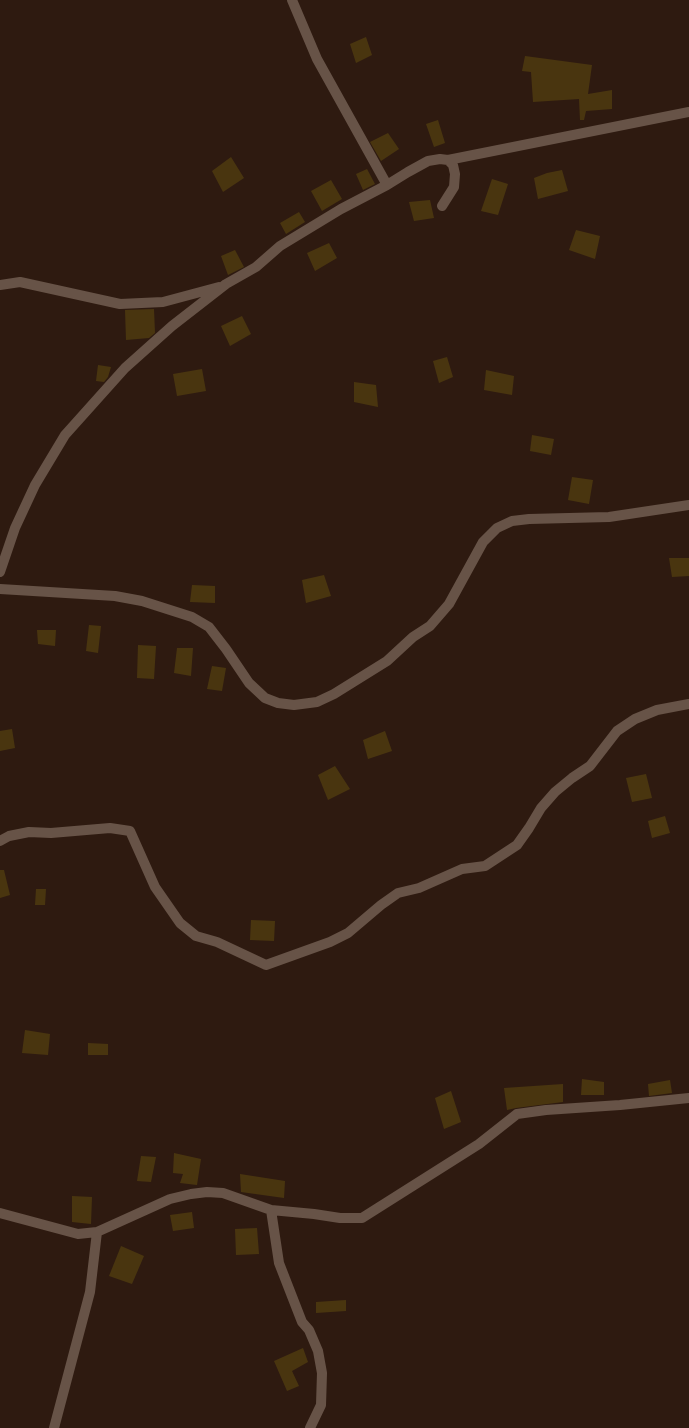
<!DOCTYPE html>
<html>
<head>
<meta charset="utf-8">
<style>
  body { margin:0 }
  canvas { display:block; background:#2e1a10 }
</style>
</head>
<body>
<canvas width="689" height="1428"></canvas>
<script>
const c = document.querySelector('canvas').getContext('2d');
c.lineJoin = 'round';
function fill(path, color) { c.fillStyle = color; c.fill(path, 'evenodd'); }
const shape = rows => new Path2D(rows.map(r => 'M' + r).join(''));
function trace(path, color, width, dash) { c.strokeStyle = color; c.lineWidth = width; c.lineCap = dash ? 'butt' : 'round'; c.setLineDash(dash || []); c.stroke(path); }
fill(shape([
  [366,37,372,55,356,63,350,44],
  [525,56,592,65,588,94,612,90,612,109,586,111,584,120,580,120,579,99,533,102,531,72,522,71],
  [438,120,445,143,434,147,426,124],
  [388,133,399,149,381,161,370,142],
  [231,157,244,178,223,192,212,171],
  [367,169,375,184,363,190,356,174],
  [562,170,568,191,538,199,534,178,547,173],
  [492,179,508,184,498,215,481,211],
  [331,180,342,199,322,211,311,191],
  [430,200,434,218,414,221,409,202],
  [299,212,305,222,286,234,280,223],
  [576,230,600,236,595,259,569,250],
  [329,243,337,258,315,271,307,253],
  [235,250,244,267,228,275,221,256],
  [154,309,155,333,149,338,126,340,125,310],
  [242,316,251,334,230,346,221,326],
  [447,357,453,377,439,383,433,361],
  [98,365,111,367,108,377,104,382,96,381],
  [202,369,206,391,177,396,173,374],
  [486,370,514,376,512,395,484,390],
  [354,382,376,385,378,407,354,402],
  [532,435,554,439,551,455,530,451],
  [572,477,593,480,589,504,568,500],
  [669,558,689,558,689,576,672,577],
  [324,575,331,596,306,603,302,580],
  [192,585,215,586,215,603,190,602],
  [89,625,101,626,98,653,86,651],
  [37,630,56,630,55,646,38,644],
  [138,645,156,646,154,679,137,678],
  [177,648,193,648,191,676,174,673],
  [212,666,226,668,222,691,207,689],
  [12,729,15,748,0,751,0,731],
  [385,731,392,751,368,759,363,740],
  [335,766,350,789,328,800,318,775],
  [646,774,652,798,632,802,626,778],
  [665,816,670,833,652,838,648,821],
  [0,870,4,870,10,895,0,898],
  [36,889,46,889,45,905,35,905],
  [251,920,275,921,274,941,250,940],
  [25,1030,50,1034,48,1055,22,1053],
  [88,1043,108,1044,108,1055,88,1055],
  [582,1079,604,1082,604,1095,581,1095],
  [670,1080,672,1093,649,1096,648,1084],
  [563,1084,563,1102,516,1108,507,1110,504,1088],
  [451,1091,461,1122,444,1129,435,1098],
  [174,1153,201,1159,197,1185,180,1183,183,1174,173,1173],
  [141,1156,156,1157,151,1182,137,1181],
  [240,1174,285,1181,284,1198,241,1192],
  [72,1196,92,1197,91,1224,72,1222],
  [192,1212,194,1228,173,1231,170,1215],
  [257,1228,259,1254,236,1255,235,1229],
  [121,1246,144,1256,132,1284,109,1276],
  [346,1300,346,1311,316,1313,316,1302],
  [303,1348,308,1362,292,1371,299,1386,287,1391,274,1361]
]), '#49350f');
trace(shape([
  [448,160,689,112],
  [387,185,408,172,428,161,440,159,448,160,453,165,455,174,454,187,442,206],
  [0,285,20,282,120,304,163,302,219,287],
  [0,572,15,528,35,485,65,435,125,368,172,326,226,284,256,267,280,246,341,209,387,185,317,59,292,0],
  [0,589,115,596,142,601,192,617,209,627,226,649,249,683,265,698,278,703,294,705,317,702,334,694,387,661,413,637,430,626,449,604,483,542,497,528,512,521,529,519,609,517,689,505],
  [0,841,9,836,29,832,51,833,110,828,130,831,155,887,180,923,196,936,217,942,266,965,330,942,348,933,381,905,398,893,419,888,462,869,485,866,517,845,529,828,541,808,555,792,572,778,590,766,617,731,635,719,657,710,689,704],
  [271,1210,279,1263,302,1322,309,1330,318,1351,322,1373,321,1405,310,1428],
  [0,1213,78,1234,97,1232,170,1199,191,1194,207,1192,223,1193,271,1210,314,1214,340,1218,362,1218,479,1144,517,1114,546,1110,620,1105,689,1098],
  [54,1428,90,1292,97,1232]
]), '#675347', 10);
</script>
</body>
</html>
